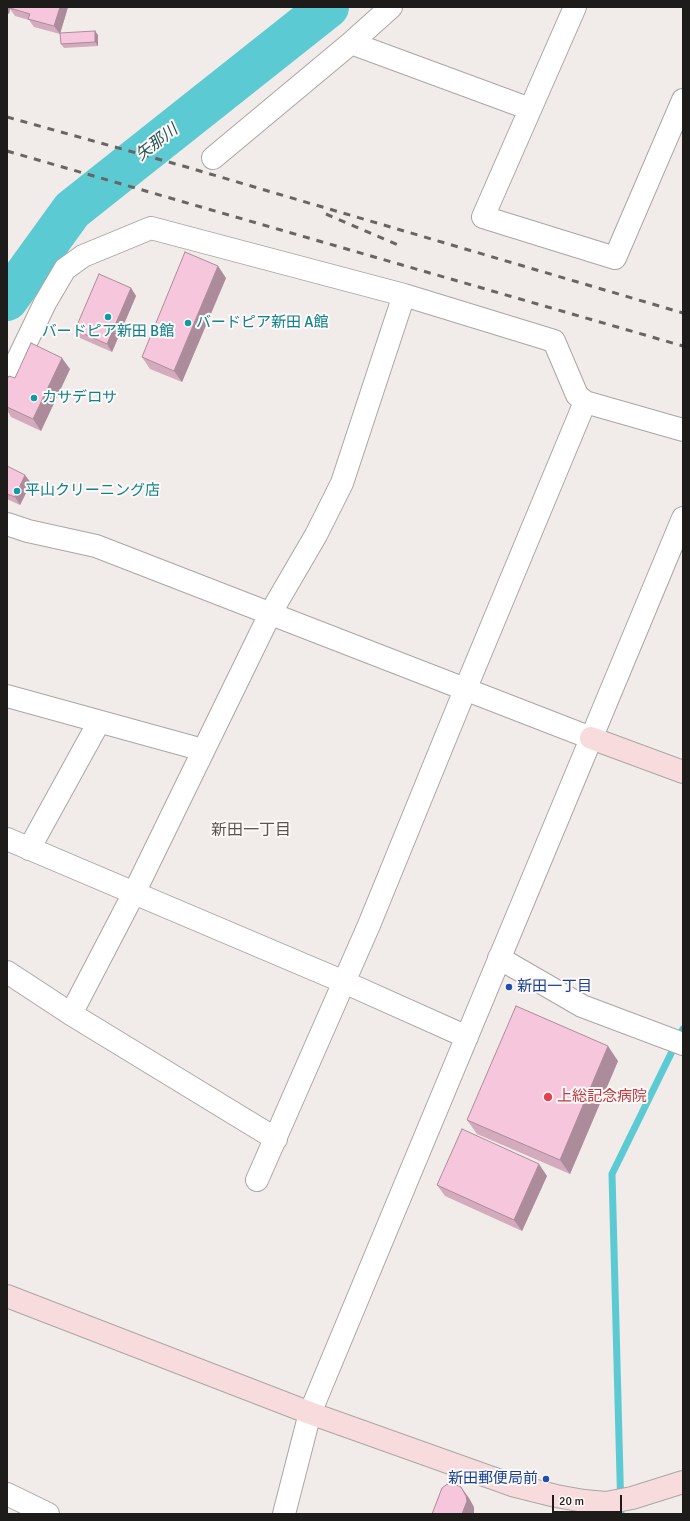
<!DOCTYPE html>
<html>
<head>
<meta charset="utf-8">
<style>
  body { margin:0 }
  #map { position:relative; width:690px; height:1521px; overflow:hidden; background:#f1ebe9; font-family:Signika,sans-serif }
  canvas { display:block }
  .frame { position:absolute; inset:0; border:8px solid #1e1c1b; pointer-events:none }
  .scale { position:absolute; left:552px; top:1495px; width:70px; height:18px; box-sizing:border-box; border:2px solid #1e1c1b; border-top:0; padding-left:5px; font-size:12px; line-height:14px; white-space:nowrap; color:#1e1c1b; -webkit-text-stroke:3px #fef9f6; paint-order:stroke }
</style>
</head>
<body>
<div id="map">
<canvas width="690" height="1521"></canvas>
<div class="frame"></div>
<div class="scale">20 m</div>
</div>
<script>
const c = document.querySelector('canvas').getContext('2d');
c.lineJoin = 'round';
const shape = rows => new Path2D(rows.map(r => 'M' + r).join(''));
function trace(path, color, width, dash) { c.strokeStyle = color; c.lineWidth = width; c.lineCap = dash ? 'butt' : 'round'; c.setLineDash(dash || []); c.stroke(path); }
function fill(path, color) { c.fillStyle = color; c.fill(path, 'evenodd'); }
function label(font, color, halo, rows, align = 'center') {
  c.font = font + ' Signika,"Noto Sans JP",sans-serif'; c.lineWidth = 4; c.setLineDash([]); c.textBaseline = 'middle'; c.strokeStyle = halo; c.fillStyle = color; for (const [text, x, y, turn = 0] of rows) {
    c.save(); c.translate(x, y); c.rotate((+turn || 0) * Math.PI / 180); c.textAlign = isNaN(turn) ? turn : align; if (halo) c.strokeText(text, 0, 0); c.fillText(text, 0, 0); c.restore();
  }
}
trace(shape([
  [621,1514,612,1174,683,1029]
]), '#5ccad2', 7);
trace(shape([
  [7,300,72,210,328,7]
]), '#5ccad2', 42);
const street = shape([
  [575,7,483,217,615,258,683,100],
  [351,43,530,109],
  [213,158,351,43,391,7],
  [7,382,45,303,65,269,83,256,151,228,404,295,554,341,577,395,585,402,683,430],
  [7,524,28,531,96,546,591,738],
  [7,696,203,750],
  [7,839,344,982,467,1037],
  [29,849,99,722],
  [499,958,582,1006,683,1044],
  [7,972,71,1014,276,1139],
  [71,1014,134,893,270,614,316,535,342,483,404,295],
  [257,1180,369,925,465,690,585,402],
  [7,1494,48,1514],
  [284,1514,310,1413,683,518]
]);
const secondary = shape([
  [591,738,683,772],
  [7,1296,310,1413,512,1485,556,1496,584,1501,606,1503,632,1498,683,1482]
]);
trace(street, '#aba6a4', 24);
trace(secondary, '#aba6a4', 24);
trace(street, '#fff', 22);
trace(secondary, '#f8dcdd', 22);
trace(shape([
  [7,117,183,166,683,313],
  [7,151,683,346],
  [326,214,403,247]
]), '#686563', 3, [7, 7]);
fill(shape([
  [7,7,68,7,60,34,34,27,29,20,15,16,10,9,9,14,7,14],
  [95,31,98,35,98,46,64,48,61,44],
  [226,278,182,382,150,369,142,357],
  [131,288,136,296,112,352,80,338,75,330],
  [70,369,41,431,11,417,7,410,7,379,15,378],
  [7,466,31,483,20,505,7,499],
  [618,1061,570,1174,477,1134,467,1120],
  [547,1176,522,1231,445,1196,437,1185]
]), '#d4abbd');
fill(shape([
  [7,7,11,7,10,8,10,9,9,14,7,11],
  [60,7,68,7,60,34,54,26],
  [95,31,98,35,98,46,95,42],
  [218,266,226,278,182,382,174,371],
  [131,288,136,296,112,352,107,344],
  [62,358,70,369,41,431,33,419],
  [25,475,31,483,20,505,15,497],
  [608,1046,618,1061,570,1174,560,1160],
  [539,1164,547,1176,522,1231,514,1220],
  [461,1487,469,1498,474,1507,474,1514,462,1514]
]), '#ac8b9a');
const building = shape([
  [10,7,60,7,54,26,28,19,30,14,10,8,10,7],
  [95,31,95,42,61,44,60,33,95,31],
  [185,252,218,266,174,371,142,357,185,252],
  [99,274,131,288,107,344,75,330,99,274],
  [31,343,62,358,33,419,7,407,7,379,9,376,15,378,31,343],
  [7,466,25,475,15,497,7,494,7,466],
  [516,1006,608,1046,560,1160,467,1120,516,1006],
  [462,1129,539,1164,514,1220,437,1185,462,1129],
  [452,1483,461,1487,466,1496,467,1501,462,1514,432,1514,442,1488,446,1485,452,1483]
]);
fill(building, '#f6c7dc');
trace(building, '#ac8b9a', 1);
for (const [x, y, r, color] of [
  [108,317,4,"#0f9aa8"],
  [188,323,4,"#0f9aa8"],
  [34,398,4,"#0f9aa8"],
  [17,491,4,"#0f9aa8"],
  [509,987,4,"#1a4fb4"],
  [548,1097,5,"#e0444e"],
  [546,1479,4,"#1a4fb4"]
]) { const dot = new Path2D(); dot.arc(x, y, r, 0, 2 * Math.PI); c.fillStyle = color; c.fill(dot); trace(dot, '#fef9f6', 1.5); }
label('15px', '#0d838f', '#fef9f6', [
  ["バードピア新田 A館",196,323],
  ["バードピア新田 B館",108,332,"center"],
  ["カサデロサ",42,398],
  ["平山クリーニング店",25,491]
], 'left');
label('15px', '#164399', '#fef9f6', [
  ["新田一丁目",517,987],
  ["新田郵便局前",538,1479,"right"]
], 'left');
label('15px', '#be3a42', '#fef9f6', [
  ["上総記念病院",557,1097]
], 'left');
label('italic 16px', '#245458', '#fef9f6', [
  ["矢那川",157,143,-38]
]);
label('16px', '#5a5554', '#fef9f6', [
  ["新田一丁目",251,831]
]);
</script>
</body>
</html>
